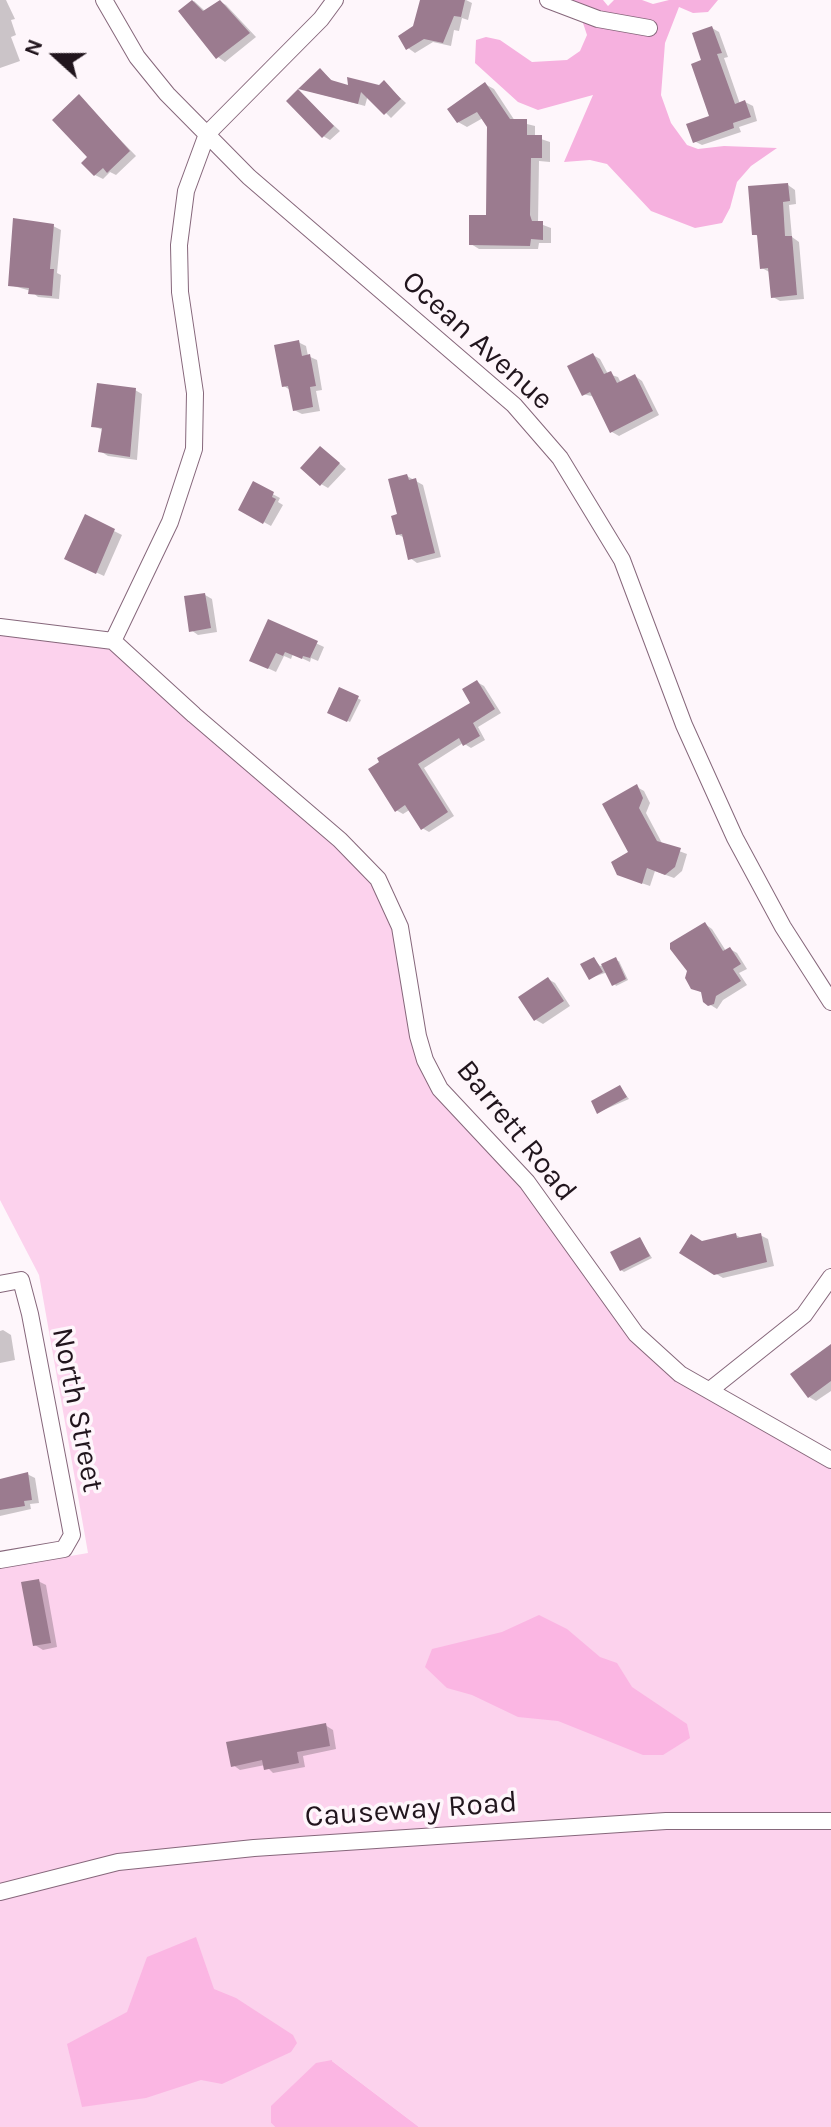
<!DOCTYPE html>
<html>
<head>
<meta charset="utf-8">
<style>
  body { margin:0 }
  #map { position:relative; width:831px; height:2127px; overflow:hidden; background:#fef6fb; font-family:Karla,sans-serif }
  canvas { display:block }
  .north { position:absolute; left:16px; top:16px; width:80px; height:80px; -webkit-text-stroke:6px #fef6fb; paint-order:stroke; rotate:291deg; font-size:22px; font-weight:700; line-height:32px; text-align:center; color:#21151d }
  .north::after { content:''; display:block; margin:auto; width:28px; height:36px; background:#21151d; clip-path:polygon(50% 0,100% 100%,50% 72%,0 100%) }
</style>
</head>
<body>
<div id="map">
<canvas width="831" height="2127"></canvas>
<div class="north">N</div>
</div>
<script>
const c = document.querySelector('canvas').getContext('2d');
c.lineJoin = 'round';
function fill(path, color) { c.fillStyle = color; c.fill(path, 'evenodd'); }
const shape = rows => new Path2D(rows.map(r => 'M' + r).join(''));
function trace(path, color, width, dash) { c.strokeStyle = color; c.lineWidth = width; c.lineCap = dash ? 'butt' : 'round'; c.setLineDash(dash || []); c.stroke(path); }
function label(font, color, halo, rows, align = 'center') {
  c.font = font + ' Karla,sans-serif'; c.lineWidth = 7; c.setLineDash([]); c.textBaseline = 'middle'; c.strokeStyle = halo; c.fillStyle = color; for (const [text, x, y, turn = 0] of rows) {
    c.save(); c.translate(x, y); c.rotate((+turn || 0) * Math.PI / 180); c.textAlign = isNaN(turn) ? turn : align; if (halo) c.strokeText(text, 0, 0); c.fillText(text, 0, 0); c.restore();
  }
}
fill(shape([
  [0,632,111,647,378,879,400,927,425,1060,659,1355,831,1462,831,2127,419,2127,332,2061,271,2123,275,2127,0,2127,0,1568,88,1553,39,1275,0,1200]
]), '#fcd2ed');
fill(shape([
  [566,0,603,0,608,6,614,0,642,0,653,4,669,0,718,0,708,12,693,13,679,7,665,43,661,95,671,123,687,145,698,149,724,146,777,148,751,166,737,182,730,208,722,223,695,228,651,211,607,164,590,160,564,162,593,95,538,110,518,102,475,63,476,40,486,37,500,40,532,62,567,60,580,51,587,35,582,20]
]), '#f6b1df');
fill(shape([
  [539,1615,567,1629,600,1657,617,1663,632,1687,687,1724,690,1738,663,1755,643,1755,558,1721,518,1717,472,1695,447,1688,425,1667,432,1649,502,1632],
  [196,1937,214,1989,236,1998,293,2035,297,2043,291,2052,222,2084,201,2080,146,2098,82,2107,67,2044,127,2012,147,1957],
  [332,2060,332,2061,419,2127,275,2127,271,2123,271,2106,316,2063]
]), '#fbb6e3');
fill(shape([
  [0,0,6,0,15,19,11,20,16,35,11,37,20,61,0,68],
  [422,0,466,0,472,3,468,20,462,18,459,31,454,30,451,46,433,42,415,53,408,48],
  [194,1,205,11,219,1,226,5,256,37,225,62,218,57,181,11],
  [712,28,719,32,728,57,724,58,740,104,745,102,753,106,757,121,739,127,741,132,702,145,694,141,711,117,703,61],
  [320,70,335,83,351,87,380,87,384,83,406,103,391,118,368,95,365,106,301,89],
  [485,84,494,89,515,121,535,126,535,137,550,142,550,162,539,161,538,223,551,228,551,243,539,243,538,249,479,249,471,244,488,217,489,127,483,118,467,127,458,122],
  [298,92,340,131,330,140,323,136],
  [79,97,136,156,116,175,110,172,103,179,95,175],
  [788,185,795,190,796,204,789,205,792,237,799,242,804,299,780,301,773,297,771,273,762,268,760,237,754,234],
  [53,226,61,230,57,273,61,275,59,299,38,297,31,291,10,285],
  [298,342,306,346,308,356,317,360,322,390,316,391,320,411,302,414,294,410,290,390,284,386],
  [593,355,600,359,608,374,618,377,621,383,635,376,642,381,659,415,619,436,612,432,595,397,583,394],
  [135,390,142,394,137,460,108,456,100,451,103,430,93,426],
  [321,448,346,469,328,488,321,484],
  [407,476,423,485,441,557,417,563,410,558,405,538,397,534],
  [254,484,280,498,278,502,283,505,271,526,240,509],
  [86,517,122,535,104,576,74,562],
  [205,595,212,599,217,632,198,635,191,630],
  [269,621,324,647,318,661,311,658,310,662,293,654,291,659,284,656,276,672,259,664],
  [477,682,484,686,501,713,478,727,485,740,471,748,463,743,424,768,454,816,429,832,422,828,411,809,403,814,396,810,382,762,473,703],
  [340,689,361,700,350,722,330,712],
  [637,787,644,791,650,803,646,813,663,845,687,854,682,871,674,878,655,871,650,886,627,878],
  [705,924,712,929,726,951,730,949,737,953,747,969,739,973,747,985,723,1000,717,1009,709,1004,703,993,693,988],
  [594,959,600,966,619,961,628,980,616,986,608,972,590,978],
  [548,979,555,983,570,1006,543,1024,536,1020],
  [620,1087,629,1099,599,1112],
  [736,1235,743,1239,760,1235,768,1239,774,1266,723,1278,682,1253,702,1243],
  [640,1239,652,1258,624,1272,621,1270],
  [3,1330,11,1335,15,1360,0,1363,0,1331],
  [831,1346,831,1391,816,1401,809,1397],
  [27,1474,35,1478,39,1503,30,1504,31,1509,0,1516,0,1480],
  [38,1581,46,1585,57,1647,43,1650,35,1645],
  [325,1725,333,1730,336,1749,303,1756,305,1767,273,1773,265,1765,240,1770,233,1765]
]), '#0003');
fill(shape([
  [192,0,203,11,220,0,250,33,216,59,178,11],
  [420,0,465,0,461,17,454,16,443,43,424,39,406,50,398,36,413,26],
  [712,26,722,53,717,54,735,104,745,100,751,117,733,123,734,128,693,143,686,124,709,116,691,64,701,60,692,33],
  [320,68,331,80,348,85,347,77,379,85,384,80,401,99,384,115,361,92,358,104,298,89],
  [485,82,510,119,527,119,527,135,542,135,542,158,531,158,530,215,532,221,543,221,543,240,531,239,530,246,469,245,469,215,486,215,487,127,477,112,457,123,447,109],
  [298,89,334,126,322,138,286,101],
  [79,94,130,151,107,173,103,168,94,176,81,163,87,157,52,120],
  [788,183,790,201,783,202,785,236,792,236,797,295,771,298,768,268,760,269,757,235,752,235,748,186],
  [13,218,54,224,50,269,54,269,52,296,28,294,29,288,8,286],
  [299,340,302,356,310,354,316,386,310,387,313,407,293,411,288,386,282,387,274,345],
  [593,353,604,374,611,371,617,383,635,374,653,411,610,433,590,392,582,396,567,366],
  [97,383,136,388,130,457,98,452,102,428,91,427],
  [320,446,340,463,320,486,300,468],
  [407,474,409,480,416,478,435,553,408,560,402,534,396,535,391,516,397,514,388,479],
  [253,481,274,492,272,497,276,499,263,524,238,510],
  [85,514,115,529,96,574,64,559],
  [205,593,211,628,189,632,184,596],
  [268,619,318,641,310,658,303,656,302,659,285,652,283,656,276,653,268,669,249,661],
  [477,680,495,709,473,723,480,736,463,746,459,738,418,764,448,812,421,830,405,805,395,812,368,769,379,762,377,758,470,703,462,689],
  [339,687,359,696,347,722,327,713],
  [637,784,643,798,639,808,657,841,681,848,675,867,665,875,647,868,642,884,617,875,611,862,628,852,602,804],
  [705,922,723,951,730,947,741,964,733,969,741,981,716,996,714,1004,708,1006,703,1002,701,992,691,989,685,978,687,971,670,949,670,943],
  [594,957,603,972,589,980,580,964],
  [616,957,626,979,612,986,601,964],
  [548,977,564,1001,534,1021,518,997],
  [620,1085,627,1097,597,1114,591,1101],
  [736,1233,737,1238,761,1233,767,1262,714,1275,679,1253,691,1234,702,1241],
  [640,1237,650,1256,620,1271,610,1252],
  [831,1344,831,1381,808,1398,790,1374],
  [28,1472,32,1500,24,1501,25,1506,0,1510,0,1479],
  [39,1579,51,1643,33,1646,21,1582],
  [326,1723,330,1746,297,1752,299,1763,264,1770,262,1760,231,1767,226,1742]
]), '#9b7b8f');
const street = shape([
  [104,0,137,57,167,94,249,177,514,405,560,458,622,560,684,725,735,838,783,927,831,1002],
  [548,0,598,19,649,28],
  [0,627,113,641],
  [113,641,194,715,340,840,378,879,400,927,418,1036,425,1060,440,1089,527,1182,636,1334,680,1374,831,1460],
  [113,641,170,522,194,449,195,393,180,292,179,245,186,191,207,134,321,19,335,0],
  [0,1284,21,1280,30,1314,72,1535,64,1549,0,1560],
  [710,1390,804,1315,831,1277],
  [0,1892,118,1862,254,1848,666,1821,831,1821]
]);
trace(street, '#86677b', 18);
trace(street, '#fff', 16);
label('30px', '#21151d', '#fef6fb', [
  ["Ocean Avenue",477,341,42],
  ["Barrett Road",516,1131,51],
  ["North Street",77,1410,79],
  ["Causeway Road",411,1810,-4]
]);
</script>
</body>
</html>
